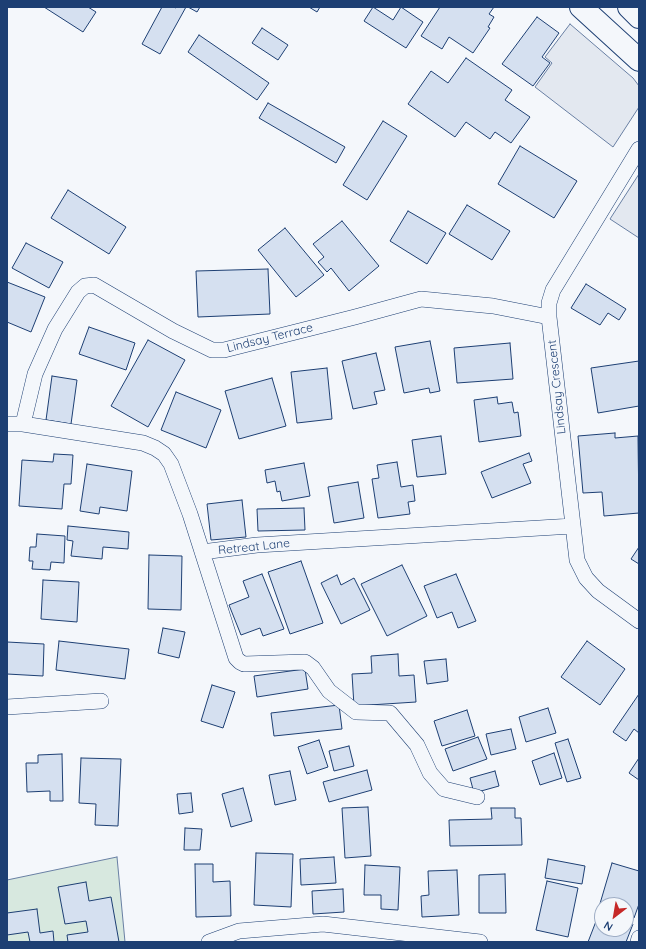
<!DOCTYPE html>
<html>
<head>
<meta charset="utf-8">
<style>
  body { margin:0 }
  #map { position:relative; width:646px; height:949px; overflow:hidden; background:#f4f7fb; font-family:Quicksand,sans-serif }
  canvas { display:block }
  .frame { position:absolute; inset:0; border:8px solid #1d3f73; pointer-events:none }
  .north { position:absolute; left:594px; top:897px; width:40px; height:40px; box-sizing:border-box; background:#f4f7fb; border:1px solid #9eadc5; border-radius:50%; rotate:211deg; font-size:11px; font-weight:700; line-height:16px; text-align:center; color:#1d3f73 }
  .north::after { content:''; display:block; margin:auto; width:14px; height:18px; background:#c62828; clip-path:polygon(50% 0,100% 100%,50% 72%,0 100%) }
</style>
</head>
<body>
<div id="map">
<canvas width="646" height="949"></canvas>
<div class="frame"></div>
<div class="north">N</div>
</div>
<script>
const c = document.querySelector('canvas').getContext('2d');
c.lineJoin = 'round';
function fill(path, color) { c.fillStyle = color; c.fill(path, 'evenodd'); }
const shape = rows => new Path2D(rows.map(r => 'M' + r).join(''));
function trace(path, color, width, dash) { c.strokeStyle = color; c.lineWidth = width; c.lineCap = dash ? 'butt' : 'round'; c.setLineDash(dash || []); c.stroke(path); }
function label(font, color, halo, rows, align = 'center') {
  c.font = font + ' Quicksand,sans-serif'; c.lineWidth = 3; c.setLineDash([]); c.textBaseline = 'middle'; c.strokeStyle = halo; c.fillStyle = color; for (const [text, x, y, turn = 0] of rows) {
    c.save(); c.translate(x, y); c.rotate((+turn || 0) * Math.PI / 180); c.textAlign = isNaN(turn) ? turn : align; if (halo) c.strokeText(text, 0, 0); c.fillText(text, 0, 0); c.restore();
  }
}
const green = shape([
  [117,857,125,942,7,942,7,880,117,857]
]);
fill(green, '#d7e8df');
trace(green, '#687fa3', 1);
const parking = shape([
  [570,24,633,78,639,86,639,107,613,147,535,87,552,63,545,57,570,24],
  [639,174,639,238,610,219,639,174]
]);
fill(parking, '#e3e8f0');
trace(parking, '#687fa3', 1);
const building = shape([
  [44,7,88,7,96,12,83,32,44,7],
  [162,7,174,7,176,8,177,7,186,7,160,54,142,44,162,7],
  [188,7,200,7,197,12,188,7],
  [309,7,320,7,317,12,309,7],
  [373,7,393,20,401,7,423,22,406,48,364,21,373,7],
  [440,7,494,7,489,14,494,17,488,27,490,28,473,53,449,37,442,49,421,36,440,7],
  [537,17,559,33,542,57,550,63,533,86,502,64,537,17],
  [262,28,288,45,278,60,252,43,262,28],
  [199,35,269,83,257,100,188,52,199,35],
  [466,58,512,90,505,100,530,117,511,143,495,132,490,139,466,122,455,137,408,104,431,71,448,83,466,58],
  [268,103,345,147,336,163,259,118,268,103],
  [383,121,407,136,367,200,343,185,383,121],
  [520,146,577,181,554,218,498,184,520,146],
  [68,190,126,227,109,254,51,218,68,190],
  [467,205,510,231,492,260,449,234,467,205],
  [408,211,446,233,427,264,390,241,408,211],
  [342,221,379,266,349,291,331,268,327,272,318,262,324,257,313,244,342,221],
  [285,228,324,275,296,297,258,250,285,228],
  [26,243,63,262,49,288,12,268,26,243],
  [268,269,270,314,198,317,196,271,268,269],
  [7,282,45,297,31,332,7,322,7,282],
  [586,284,626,309,619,320,608,313,600,325,571,308,586,284],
  [89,327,135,343,126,370,79,354,89,327],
  [148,340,185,360,148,427,111,406,148,340],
  [430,341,440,391,430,393,429,388,404,393,395,347,430,341],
  [510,343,513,379,457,383,454,348,510,343],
  [376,353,385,390,374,392,377,404,353,409,342,361,376,353],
  [639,361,639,406,598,413,591,368,639,361],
  [327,368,332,419,297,423,291,372,327,368],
  [52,376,77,380,71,424,46,420,52,376],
  [272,378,286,426,239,439,225,391,272,378],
  [176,392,221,410,206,448,161,430,176,392],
  [497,397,498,404,512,402,514,413,518,412,521,436,479,442,474,400,497,397],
  [615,433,615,438,638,436,639,513,604,516,602,492,583,493,578,436,615,433],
  [441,436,446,474,417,477,412,440,441,436],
  [529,453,532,461,523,464,531,483,492,498,481,472,529,453],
  [54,454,73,455,71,484,64,484,62,509,19,506,22,460,53,462,54,454],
  [397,462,401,487,413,485,415,501,408,502,410,514,378,518,372,479,379,478,377,465,397,462],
  [304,463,310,496,282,501,280,491,277,492,275,481,267,483,265,470,304,463],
  [87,464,132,471,127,511,100,507,99,514,80,511,87,464],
  [358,482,364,518,334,523,328,487,358,482],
  [242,500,246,537,211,540,207,504,242,500],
  [304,508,305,530,258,531,257,509,304,508],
  [68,526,129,532,128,549,103,547,102,559,71,556,73,541,67,540,68,526],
  [37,534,65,536,64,563,51,562,50,570,32,569,33,561,29,561,30,547,36,547,37,534],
  [639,547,639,564,631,559,639,547],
  [149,555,182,556,181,610,148,609,149,555],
  [301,561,323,623,290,634,268,572,301,561],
  [402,565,427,616,387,636,361,584,402,565],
  [262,574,284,629,263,636,260,628,241,635,229,605,249,597,243,581,262,574],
  [456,574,476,621,458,628,452,612,437,618,424,586,456,574],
  [337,575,341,585,354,578,370,610,341,624,321,583,337,575],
  [43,580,79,582,77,622,41,619,43,580],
  [163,628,185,632,179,658,158,653,163,628],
  [59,641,129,649,125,679,56,670,59,641],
  [587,641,625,669,600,705,561,677,587,641],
  [7,642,44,644,43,676,7,674,7,642],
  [398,654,399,676,414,675,416,702,354,706,352,674,372,673,371,656,398,654],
  [446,659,448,681,427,684,424,661,446,659],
  [305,669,308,689,257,697,254,676,305,669],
  [212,685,235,692,223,728,201,721,212,685],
  [639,694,639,733,634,729,626,741,613,732,639,694],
  [339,705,342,729,274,736,271,713,339,705],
  [548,708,556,733,526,742,519,717,548,708],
  [467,710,475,736,442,746,434,721,467,710],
  [511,729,516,749,491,755,486,734,511,729],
  [478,737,487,759,453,771,445,749,478,737],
  [568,739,581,778,567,782,555,743,568,739],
  [319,740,328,767,307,774,298,747,319,740],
  [349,746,354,766,334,771,329,751,349,746],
  [554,753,562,778,540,785,532,761,554,753],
  [62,754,63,801,50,801,50,791,27,792,26,763,38,763,38,755,62,754],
  [81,758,121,759,118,826,95,825,96,804,79,803,81,758],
  [639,758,639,780,629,773,639,758],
  [367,770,372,790,329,802,323,782,367,770],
  [290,771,296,800,275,805,269,775,290,771],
  [495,771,499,786,474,793,470,778,495,771],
  [243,788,252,821,231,827,222,794,243,788],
  [191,793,193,812,179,814,177,794,191,793],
  [368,807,371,856,345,858,342,808,368,807],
  [491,808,515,808,515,818,521,818,522,845,450,846,449,820,492,819,491,808],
  [185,828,202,829,200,850,184,850,185,828],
  [256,853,293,854,291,907,254,905,256,853],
  [334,857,336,883,301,885,300,859,334,857],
  [548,859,585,866,582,884,545,878,548,859],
  [612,863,639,871,639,904,634,918,626,915,626,905,602,905,602,908,599,907,612,863],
  [195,864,213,864,213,882,230,881,231,916,196,917,195,864],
  [365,865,400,867,398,910,381,909,381,895,364,895,365,865],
  [457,870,459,915,422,917,421,896,429,895,428,871,457,870],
  [505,874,506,913,479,913,479,875,505,874],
  [547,881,578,888,568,937,536,930,547,881],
  [86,882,89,901,111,897,119,942,68,942,67,935,88,932,86,921,65,924,58,887,86,882],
  [343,889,344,912,313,914,312,891,343,889],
  [37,909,40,933,53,931,54,942,30,942,28,932,7,935,7,913,37,909],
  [600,911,602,912,602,929,626,929,626,921,633,924,626,942,588,942,600,911]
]);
fill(building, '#d5e0f0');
trace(building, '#1d3f73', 1);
const street = shape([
  [639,149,553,290,549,303,549,317,577,560,586,578,598,591,639,621],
  [7,424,23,424,143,443,155,448,164,454,171,464,190,514,236,658,240,662,244,664,305,662,313,668,329,691,356,712,390,713,417,745,430,773,444,789,477,797],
  [23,424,35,374,55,329,78,292,85,286,94,285,173,331,212,350,224,350,355,317,421,299,493,306,549,317],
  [202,552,257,545,573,526],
  [7,707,101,701],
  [209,942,239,931,323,924,480,942],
  [638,942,639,938]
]);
const highway = shape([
  [581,7,639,60],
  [629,7,639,17]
]);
trace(street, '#1d3f73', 16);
trace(highway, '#1d3f73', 24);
trace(street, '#f4f7fb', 15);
trace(highway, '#f4f7fb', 22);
label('12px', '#1d3f73', '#f4f7fb', [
  ["Lindsay Terrace",270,338,-14],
  ["Lindsay Crescent",557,387,-96],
  ["Retreat Lane",254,547,-6]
]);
</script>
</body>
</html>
